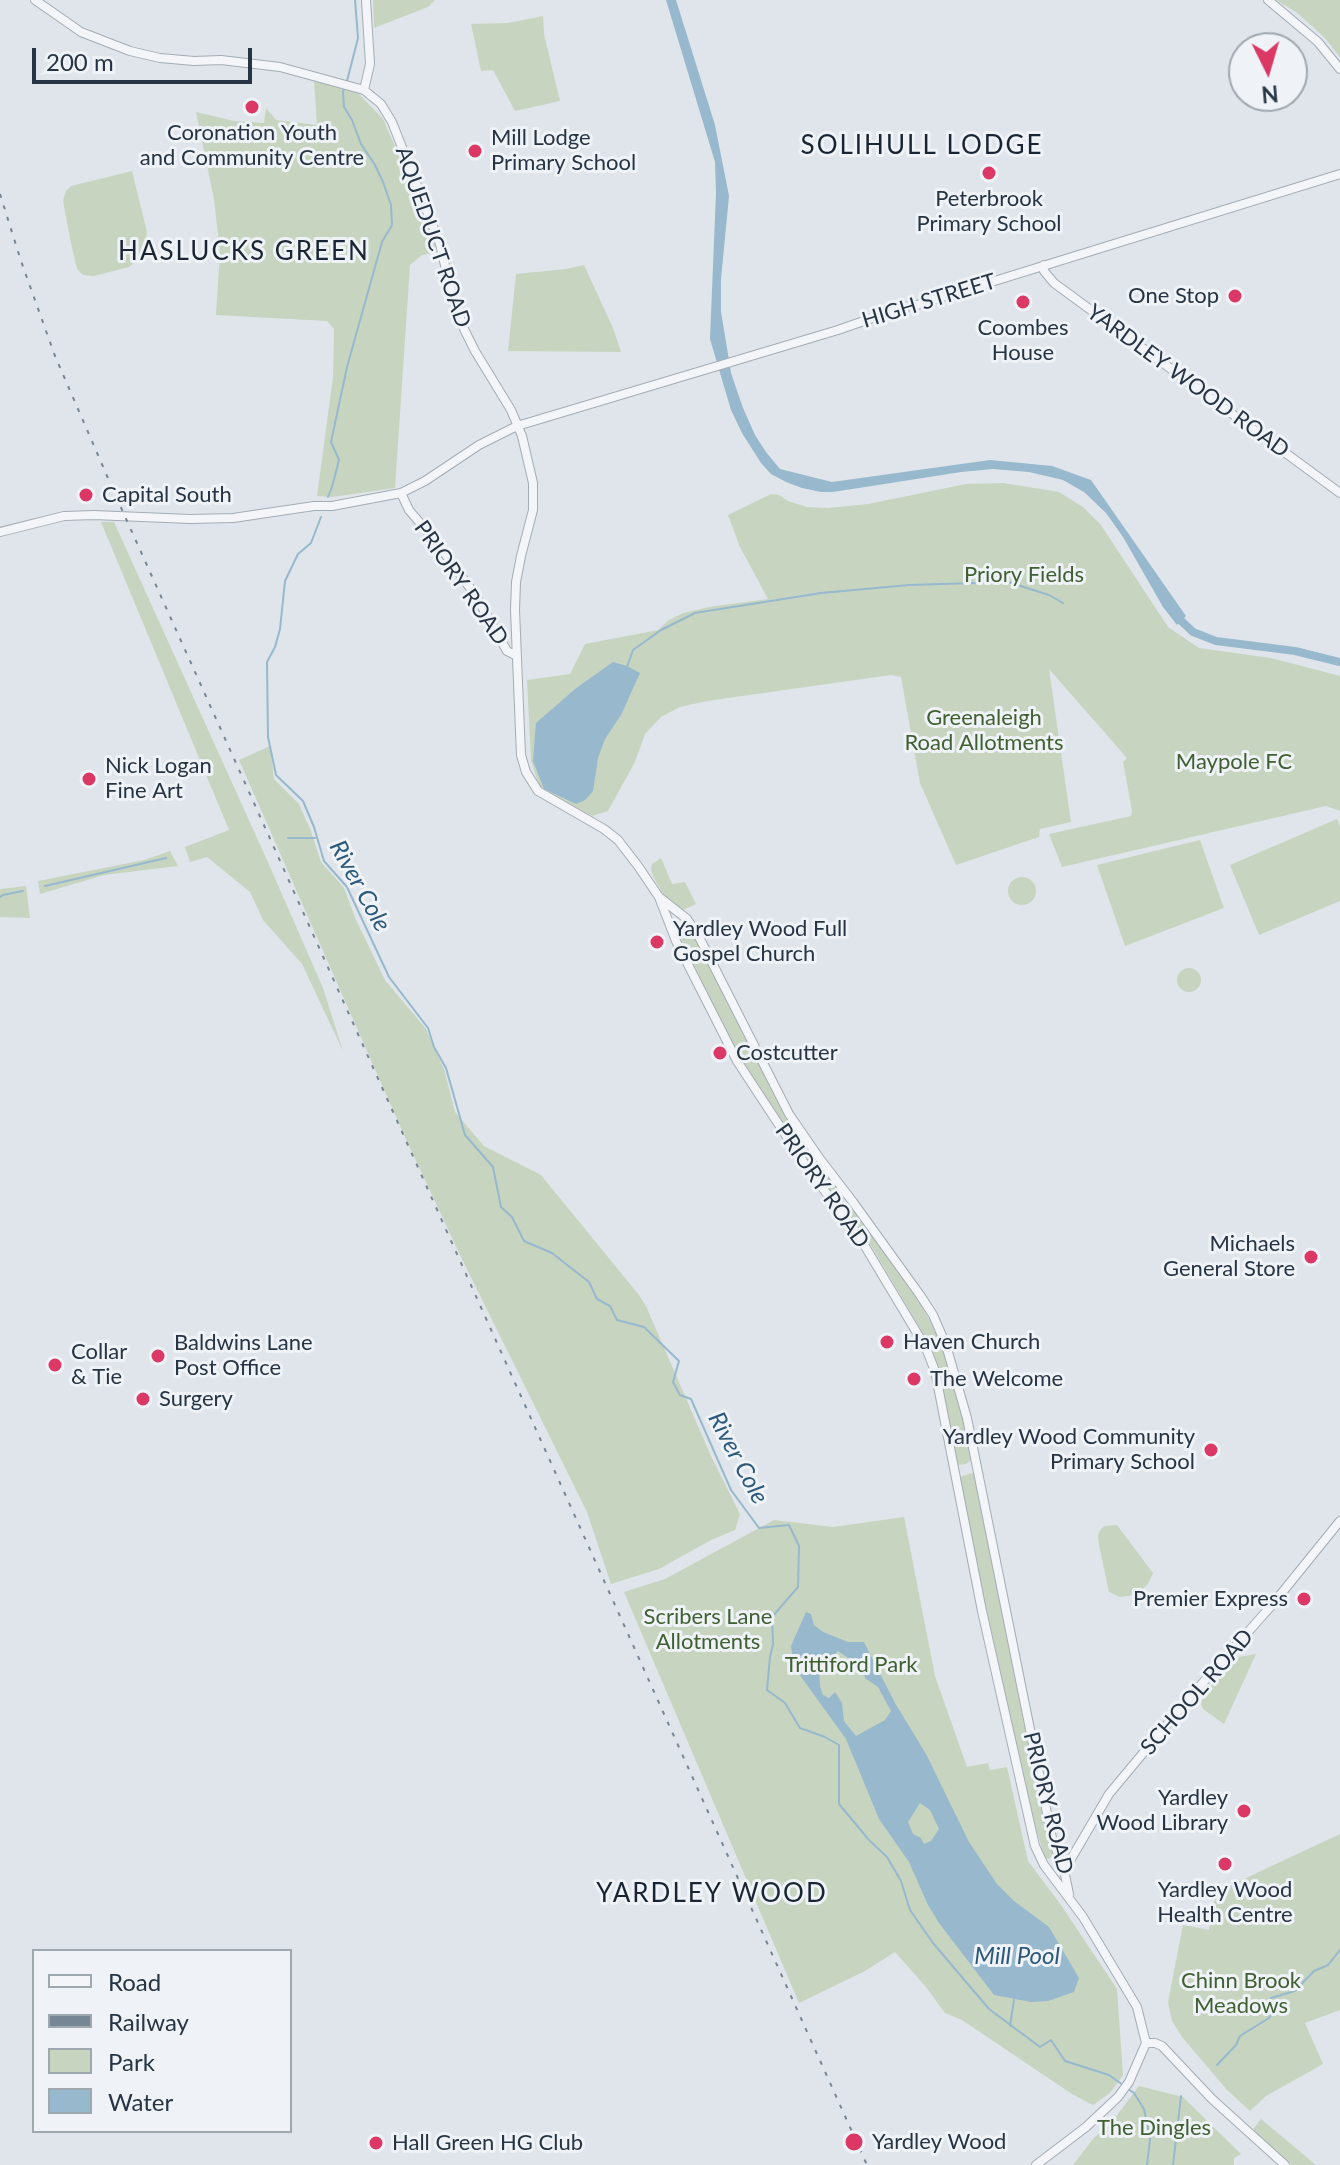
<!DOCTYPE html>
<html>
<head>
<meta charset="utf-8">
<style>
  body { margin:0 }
  #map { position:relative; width:1340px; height:2165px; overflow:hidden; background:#dfe5ea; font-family:Lato,sans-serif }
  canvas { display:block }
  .legend { position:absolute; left:32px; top:1949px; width:260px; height:184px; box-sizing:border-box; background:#eff3f7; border:2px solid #9fa7af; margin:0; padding:10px 14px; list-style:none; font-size:24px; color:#263443 }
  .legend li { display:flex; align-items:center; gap:16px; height:40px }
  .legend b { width:40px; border:2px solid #9fa7af }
  .north { position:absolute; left:1228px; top:32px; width:80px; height:80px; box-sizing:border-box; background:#eff3f7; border:2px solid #9fa7af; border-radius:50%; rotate:175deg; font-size:22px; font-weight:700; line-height:32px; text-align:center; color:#263443 }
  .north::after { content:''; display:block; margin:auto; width:28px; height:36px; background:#db3865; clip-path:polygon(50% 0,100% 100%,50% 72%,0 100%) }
  .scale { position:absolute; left:32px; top:48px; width:220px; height:36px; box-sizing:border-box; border:4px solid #263443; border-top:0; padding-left:10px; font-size:24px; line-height:28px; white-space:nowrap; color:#263443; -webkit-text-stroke:6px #eff3f7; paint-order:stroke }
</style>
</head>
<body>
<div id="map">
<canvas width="1340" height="2165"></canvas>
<ul class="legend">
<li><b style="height:10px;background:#f3f5f8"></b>Road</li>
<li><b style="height:10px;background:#778695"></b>Railway</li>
<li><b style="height:22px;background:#c7d5c0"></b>Park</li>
<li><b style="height:22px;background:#97b8cd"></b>Water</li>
</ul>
<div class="north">N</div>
<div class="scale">200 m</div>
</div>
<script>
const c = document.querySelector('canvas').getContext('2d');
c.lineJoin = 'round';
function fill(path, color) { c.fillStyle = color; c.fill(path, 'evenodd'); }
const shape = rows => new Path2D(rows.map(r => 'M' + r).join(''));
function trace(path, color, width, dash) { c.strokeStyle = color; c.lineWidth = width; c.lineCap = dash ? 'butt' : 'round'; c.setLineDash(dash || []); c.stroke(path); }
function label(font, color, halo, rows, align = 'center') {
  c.font = font + ' Lato,sans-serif'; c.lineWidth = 6; c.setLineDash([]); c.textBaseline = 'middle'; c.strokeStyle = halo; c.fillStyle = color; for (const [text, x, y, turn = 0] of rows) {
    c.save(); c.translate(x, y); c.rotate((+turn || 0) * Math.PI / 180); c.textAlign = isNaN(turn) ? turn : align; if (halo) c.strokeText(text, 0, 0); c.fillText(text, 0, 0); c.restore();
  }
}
fill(shape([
  [373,0,435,0,428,7,374,28],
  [1276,0,1340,0,1340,57,1324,37,1296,12],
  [543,16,544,34,560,101,515,111,493,70,481,71,471,24,508,23],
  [314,81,339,86,358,93,383,119,411,182,438,252,422,255,410,265,395,488,332,497,317,496,333,377,334,329,327,321,216,315,220,252,214,199,196,112,234,121,264,123,266,108,276,120,317,125],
  [132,171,147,232,144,250,135,262,129,267,94,276,83,275,77,269,71,243,63,201,66,191,71,186],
  [584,265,613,328,621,352,508,351,516,274,566,269],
  [1003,483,1059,492,1083,507,1101,525,1168,627,1199,648,1271,658,1340,676,1340,811,1326,806,1062,867,1049,834,1131,816,1132,811,1123,762,1127,758,1049,669,1071,822,1040,829,1039,837,956,865,920,783,901,677,891,675,707,701,680,707,661,717,645,734,635,762,608,811,592,816,546,794,540,789,531,761,527,680,570,674,585,644,658,630,669,620,683,613,709,607,768,599,740,547,728,515,771,494,779,495,788,501,807,507,828,508,868,504,966,484],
  [101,522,114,522,267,860,323,988,343,1051,302,964,263,920,250,892,207,857,190,862,185,847,229,830],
  [270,746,274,779,299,804,311,831,321,862,344,888,356,920,385,980,426,1029,444,1069,455,1112,484,1146,541,1175,639,1295,646,1306,711,1456,740,1514,735,1530,711,1540,659,1569,611,1584,587,1512,461,1257,404,1135,239,760],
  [1337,819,1340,826,1340,901,1259,935,1230,865],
  [1200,840,1224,908,1125,946,1097,865],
  [170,851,178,866,104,875,40,894,38,881,144,860],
  [661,858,672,884,685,882,696,904,683,910,678,909,663,894,653,876,651,869,652,864],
  '1008 891a14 14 0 1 1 28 0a14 14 0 1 1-28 0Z',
  [26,886,30,918,0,917,0,889],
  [686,927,696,937,787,1118,845,1198,843,1203,838,1202,807,1161,742,1062,683,943,679,933,680,930],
  '1177 980a12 12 0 1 1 24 0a12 12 0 1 1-24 0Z',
  [849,1209,855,1211,915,1294,942,1343,953,1377,964,1423,971,1460,966,1464,959,1465,955,1458,936,1364,928,1342,872,1247,847,1214],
  [972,1473,974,1475,1041,1808,1053,1856,1049,1859,1045,1858,1032,1816,967,1521,960,1477],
  [904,1517,935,1676,967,1767,988,1763,990,1770,1007,1767,1028,1861,1061,1905,1117,1989,1123,2075,1110,2093,1093,2105,1072,2094,962,2020,945,2013,926,1987,895,1952,865,1971,799,2003,624,1592,665,1579,774,1520,833,1527],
  [1117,1525,1153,1573,1148,1584,1138,1594,1128,1596,1120,1597,1109,1592,1099,1545,1098,1535,1101,1529,1105,1526],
  [1256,1654,1224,1724,1203,1709,1201,1704,1204,1693,1239,1657],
  [1340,1834,1340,2010,1305,2023,1323,2064,1266,2096,1250,2111,1227,2090,1182,2037,1172,2021,1168,2002,1183,1925,1209,1930,1216,1892],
  [1139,2086,1183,2097,1241,2154,1234,2158,1234,2165,1073,2165,1093,2139,1115,2118],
  [1261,2119,1316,2165,1292,2165,1254,2133,1254,2128]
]), '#c7d5c0');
fill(shape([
  [666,0,676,0,715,125,729,196,721,279,721,312,728,354,731,373,743,408,755,435,766,452,780,469,832,482,990,460,1052,466,1091,480,1186,616,1177,625,1163,607,1123,537,1106,513,1084,492,1063,480,1029,472,993,469,961,472,833,492,821,492,802,488,786,482,771,474,761,463,742,433,731,410,710,339,716,193,715,162],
  [613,662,627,666,640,673,621,715,605,739,598,758,593,791,585,800,576,804,544,789,533,761,536,723,575,689],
  [806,1612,811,1614,814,1625,823,1632,848,1642,864,1642,895,1703,926,1754,969,1842,997,1884,1014,1901,1049,1927,1079,1978,1074,1992,1048,2001,1031,2002,994,1995,939,1923,928,1905,909,1862,879,1819,846,1739,799,1674,793,1661,791,1646],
  [838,1651,863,1668,865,1678,878,1687,891,1711,885,1720,856,1736,844,1721,842,1703,835,1692,829,1698,823,1695,820,1686,819,1666,829,1660],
  [920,1803,930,1810,939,1829,931,1841,924,1844,921,1838,913,1834,908,1822]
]), '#97b8cd');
trace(shape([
  [347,81,358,38,355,0],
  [328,497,332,487,339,460,331,442,347,367,382,242,392,225,391,205,383,182,375,165,361,144,352,120,344,107,343,92,345,86],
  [321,517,311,543,298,554,285,581,280,629,275,647,267,662,268,737,276,775,303,801,314,827,324,861,347,887,389,977,428,1028,434,1047,446,1068,465,1135,493,1167,501,1207,512,1217,524,1241,552,1253,589,1282,597,1299,610,1306,617,1320,644,1327,679,1361,673,1382,680,1395,691,1399,731,1490,759,1528,789,1525,799,1546,798,1587,772,1617,773,1644,770,1657,767,1690,785,1703,800,1728,825,1737,839,1745,839,1804,869,1840,887,1857,901,1881,910,1910,933,1943,989,2009,1040,2047,1051,2040,1065,2061,1109,2075,1123,2085],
  [627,667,633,650,661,630,695,613,821,593,909,585,1008,582,1049,595,1063,603],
  [288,838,315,838],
  [45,886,166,858],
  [0,897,3,895,23,891],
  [1010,2026,1014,2000],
  [1217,2065,1236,2045,1240,2036,1269,2018,1273,2011,1268,2004,1271,1998,1295,1991,1314,1971,1328,1965,1340,1950],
  [1128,2089,1134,2093,1144,2109,1150,2139,1147,2165],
  [1173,2165,1181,2096]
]), '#97b8cd', 2);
trace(shape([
  [1175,615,1193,632,1216,641,1295,651,1340,662]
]), '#97b8cd', 8);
const minor = shape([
  [35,0,81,32,130,51,160,58,194,61,221,60,280,67,364,90,381,104,392,122,440,244,452,295,464,329,475,351,511,410,522,436,533,483,533,510,521,556,516,582,515,610,521,755,526,772,538,791,604,829,618,840,638,866,659,897,676,941,737,1061,808,1169,857,1233,926,1348,935,1371,982,1611,1035,1846,1044,1865,1083,1917,1137,2007,1146,2043,1129,2082,1118,2097,1086,2127,1036,2165],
  [1268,0,1318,42,1340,69],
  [364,90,370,64,366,0],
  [1044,265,1044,271,1054,283,1340,493],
  [401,493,409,510,437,543,476,596,507,651,517,656],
  [0,532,64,516,94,515,190,519,233,518,314,506,332,506,401,493,425,481,479,445,517,426,838,330,904,307,917,305,1340,174],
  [659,897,687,919,698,935,789,1114,820,1159,853,1202,920,1295,933,1315,946,1345,967,1418,1052,1838,1064,1870,1069,1894],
  [1064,1871,1109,1794,1184,1704,1272,1605,1340,1521],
  [1146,2043,1155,2043,1162,2046,1212,2099,1285,2165]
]);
trace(minor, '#a4acb5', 10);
trace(minor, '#f3f5f8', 8);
trace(shape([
  [0,194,21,261,55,356,114,492,867,2165]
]), '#778695', 2, [4, 8]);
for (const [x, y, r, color] of [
  [252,107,8,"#db3865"],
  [475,151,8,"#db3865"],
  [989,173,8,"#db3865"],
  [1235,296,8,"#db3865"],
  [1023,302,8,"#db3865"],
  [86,495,8,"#db3865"],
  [89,779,8,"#db3865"],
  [657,942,8,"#db3865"],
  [720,1053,8,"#db3865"],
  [1311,1257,8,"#db3865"],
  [887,1342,8,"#db3865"],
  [158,1356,8,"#db3865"],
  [55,1365,8,"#db3865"],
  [914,1379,8,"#db3865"],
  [143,1399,8,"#db3865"],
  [1211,1450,8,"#db3865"],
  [1304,1599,8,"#db3865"],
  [1244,1811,8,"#db3865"],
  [1225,1864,8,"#db3865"],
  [854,2142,10,"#db3865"],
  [376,2143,8,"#db3865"]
]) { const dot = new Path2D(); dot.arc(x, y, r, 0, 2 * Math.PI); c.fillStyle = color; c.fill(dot); trace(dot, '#eff3f7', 3); }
label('22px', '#263443', '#eff3f7', [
  ["Coronation Youth",252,133,"center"],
  ["and Community Centre",252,158,"center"],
  ["Mill Lodge",491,138],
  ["Primary School",491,163],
  ["Peterbrook",989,199,"center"],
  ["Primary School",989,224,"center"],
  ["One Stop",1219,296,"right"],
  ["Coombes",1023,328,"center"],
  ["House",1023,353,"center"],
  ["Capital South",102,495],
  ["Nick Logan",105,766],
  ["Fine Art",105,791],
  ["Yardley Wood Full",673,929],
  ["Gospel Church",673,954],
  ["Costcutter",736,1053],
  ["Michaels",1295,1244,"right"],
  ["General Store",1295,1269,"right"],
  ["Haven Church",903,1342],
  ["Baldwins Lane",174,1343],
  ["Post Office",174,1368],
  ["Collar",71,1352],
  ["& Tie",71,1377],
  ["The Welcome",930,1379],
  ["Surgery",159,1399],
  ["Yardley Wood Community",1195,1437,"right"],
  ["Primary School",1195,1462,"right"],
  ["Premier Express",1288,1599,"right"],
  ["Yardley",1228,1798,"right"],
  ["Wood Library",1228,1823,"right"],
  ["Yardley Wood",1225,1890,"center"],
  ["Health Centre",1225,1915,"center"],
  ["Yardley Wood",872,2142],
  ["Hall Green HG Club",392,2143]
], 'left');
label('22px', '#263443', '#eff3f7', [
  ["AQUEDUCT ROAD",433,237,71],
  ["HIGH STREET",929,301,-17],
  ["YARDLEY WOOD ROAD",1188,381,36],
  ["PRIORY ROAD",461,583,55],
  ["PRIORY ROAD",822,1186,55],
  ["SCHOOL ROAD",1197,1692,-49],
  ["PRIORY ROAD",1048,1803,76]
]);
label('22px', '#406032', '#eff3f7', [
  ["Priory Fields",1024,575],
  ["Greenaleigh",984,718],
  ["Road Allotments",984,743],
  ["Maypole FC",1234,762],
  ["Scribers Lane",708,1617],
  ["Allotments",708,1642],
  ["Trittiford Park",851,1665],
  ["Chinn Brook",1241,1981],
  ["Meadows",1241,2006],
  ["The Dingles",1154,2128]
]);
label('italic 24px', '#2d597b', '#eff3f7', [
  ["River Cole",360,886,61],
  ["River Cole",738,1458,62],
  ["Mill Pool",1017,1956]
]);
c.letterSpacing = '2px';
label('26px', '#192533', '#eff3f7', [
  ["SOLIHULL LODGE",922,146],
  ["HASLUCKS GREEN",244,252],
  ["YARDLEY WOOD",712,1894]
]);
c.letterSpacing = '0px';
</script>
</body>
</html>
